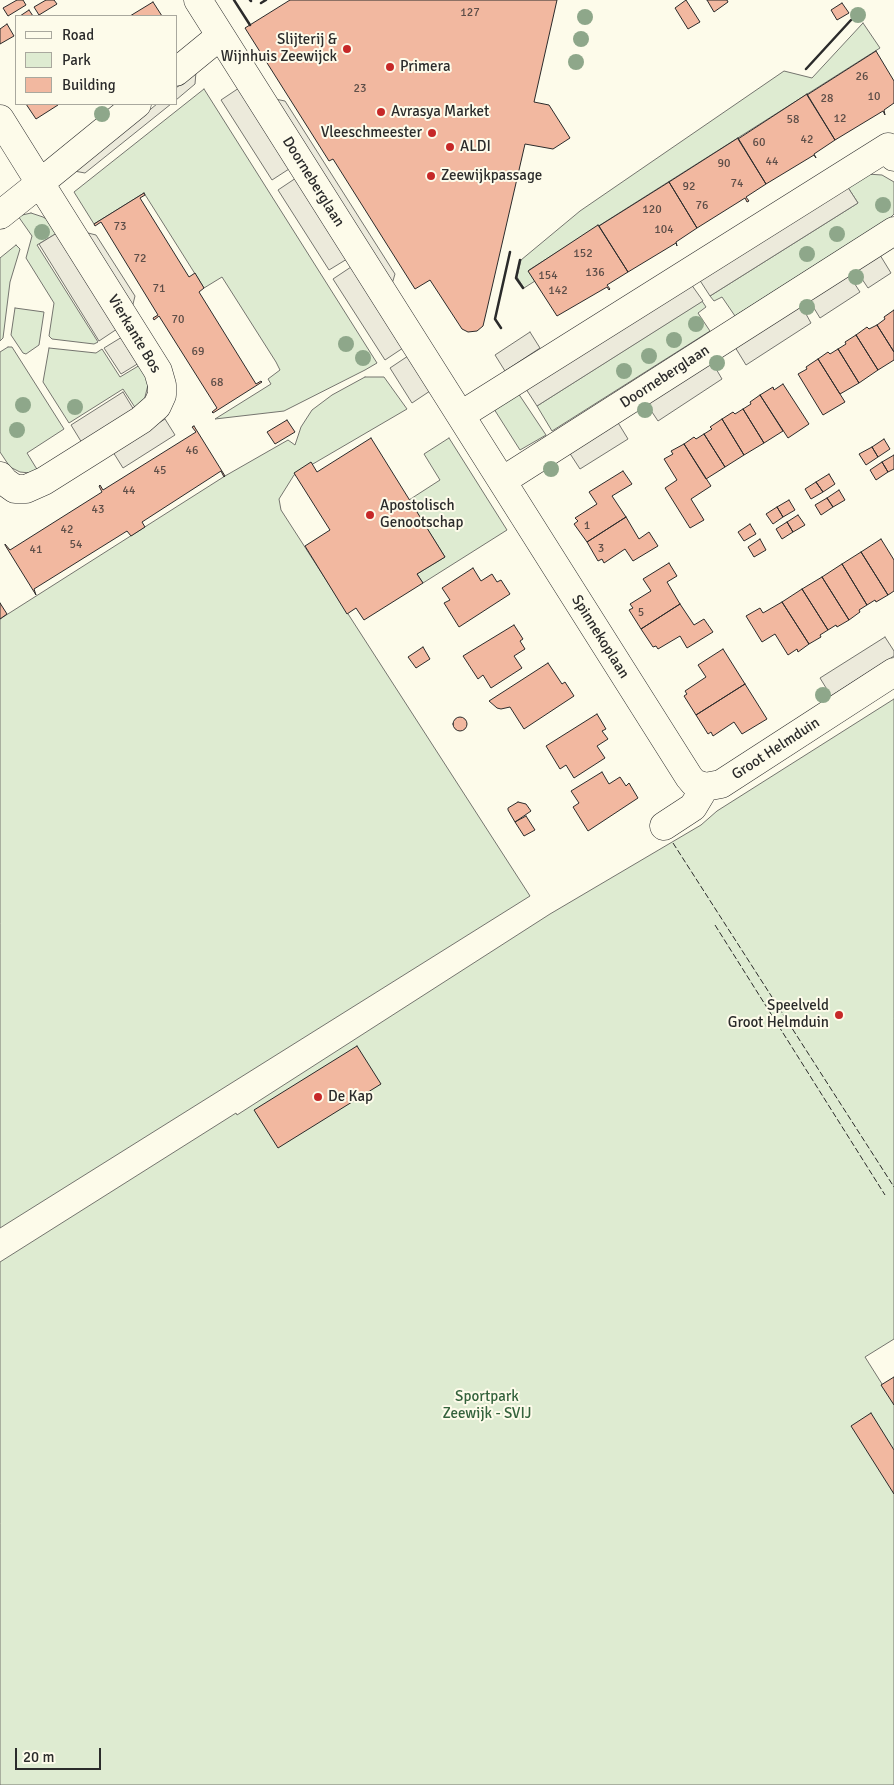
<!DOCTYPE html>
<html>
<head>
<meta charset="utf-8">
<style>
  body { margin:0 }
  #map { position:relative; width:894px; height:1785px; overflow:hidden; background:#fdfbea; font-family:Signika,sans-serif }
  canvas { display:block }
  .legend { position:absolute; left:15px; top:15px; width:162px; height:90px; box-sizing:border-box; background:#fdfbea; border:1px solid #a9a89e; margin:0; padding:6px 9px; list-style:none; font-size:15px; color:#2b2b2b }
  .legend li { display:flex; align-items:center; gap:10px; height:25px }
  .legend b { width:25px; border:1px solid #a9a89e }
  .scale { position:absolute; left:15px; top:1748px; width:86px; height:22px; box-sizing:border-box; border:2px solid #2b2b2b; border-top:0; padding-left:6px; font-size:15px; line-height:18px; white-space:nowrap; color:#2b2b2b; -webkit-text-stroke:4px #fdfbea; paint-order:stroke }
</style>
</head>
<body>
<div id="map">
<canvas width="894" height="1785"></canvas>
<ul class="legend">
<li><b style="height:6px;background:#fdfbea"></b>Road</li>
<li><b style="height:14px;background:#deebd1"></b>Park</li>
<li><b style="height:14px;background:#f2b8a0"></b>Building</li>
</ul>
<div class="scale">20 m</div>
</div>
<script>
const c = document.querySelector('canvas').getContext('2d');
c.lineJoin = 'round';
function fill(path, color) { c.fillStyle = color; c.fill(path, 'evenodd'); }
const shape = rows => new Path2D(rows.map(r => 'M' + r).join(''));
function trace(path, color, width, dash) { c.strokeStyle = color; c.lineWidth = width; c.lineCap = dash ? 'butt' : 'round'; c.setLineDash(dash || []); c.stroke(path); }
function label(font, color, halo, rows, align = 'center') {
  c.font = font + ' Signika,sans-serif'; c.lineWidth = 4; c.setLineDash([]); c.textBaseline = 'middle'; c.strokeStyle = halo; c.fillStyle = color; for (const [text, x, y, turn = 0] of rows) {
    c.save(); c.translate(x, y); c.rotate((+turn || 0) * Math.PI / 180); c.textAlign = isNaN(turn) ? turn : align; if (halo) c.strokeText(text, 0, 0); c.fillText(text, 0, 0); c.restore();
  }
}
const green = shape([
  [863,23,880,48,529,270,535,281,524,288,517,277,521,260,580,211,784,71,812,78,863,23],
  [204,89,377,363,365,370,284,411,215,419,271,384,268,379,280,370,276,362,222,277,204,288,144,193,94,224,74,192,204,89],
  [867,174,882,175,894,182,894,214,891,217,735,316,722,297,714,301,710,296,858,203,847,186,867,174],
  [31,213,43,217,48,220,57,233,37,245,98,342,94,344,52,339,49,336,54,303,26,258,32,236,18,216,31,213],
  [16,245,20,249,10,282,3,338,0,341,0,258,16,245],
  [702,301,706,307,698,313,710,331,552,431,537,406,702,301],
  [15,308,44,312,39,345,26,354,23,353,11,335,15,308],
  [8,347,12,347,64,429,27,453,38,471,30,473,20,472,10,467,0,452,0,352,8,347],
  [49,348,96,353,102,349,120,377,140,365,146,375,148,385,144,401,136,409,123,389,69,423,43,382,49,348],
  [365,377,384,377,407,409,294,475,279,499,281,510,530,896,0,1228,0,619,225,476,288,440,295,445,301,427,312,410,332,395,365,377],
  [518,393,546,435,520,450,494,409,518,393],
  [449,438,507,530,423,583,417,574,445,557,409,500,440,480,424,454,449,438],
  [894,699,894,1339,865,1357,894,1403,894,1785,0,1785,0,1262,236,1113,237,1115,550,914,701,825,717,811,894,699]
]);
fill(green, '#deebd1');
trace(green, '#74746e', 1);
const parking = shape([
  [196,72,195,84,176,100,176,88,196,72],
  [239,88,289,169,272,180,221,100,239,88],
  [275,99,285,101,395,274,392,284,275,99],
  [157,104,171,104,85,173,74,171,157,104],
  [296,178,347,259,329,270,278,190,296,178],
  [847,186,858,203,710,296,699,279,847,186],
  [84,232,96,235,135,296,132,308,84,232],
  [57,233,117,329,99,341,39,244,57,233],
  [880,255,891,273,868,288,856,270,880,255],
  [351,267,403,348,385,360,333,279,351,267],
  [849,275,860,292,820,318,809,300,849,275],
  [691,284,703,301,537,406,526,389,691,284],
  [801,305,811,323,746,365,735,347,801,305],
  [530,332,540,348,505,371,495,355,530,332],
  [122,337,139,363,121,374,104,348,122,337],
  [408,356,430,391,412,403,390,368,408,356],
  [712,362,722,379,658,421,646,403,712,362],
  [123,392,134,410,82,443,71,425,123,392],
  [165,419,175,435,123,468,113,452,165,419],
  [617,421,628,439,580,469,569,452,617,421],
  [885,637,894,651,894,656,831,696,820,678,885,637]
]);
fill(parking, '#eceadb');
trace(parking, '#74746e', 1);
const building = shape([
  [17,0,23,0,26,5,8,16,3,8,17,0],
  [46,0,54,0,57,4,39,15,34,7,46,0],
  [290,0,557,0,534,102,549,105,570,138,553,149,525,144,487,309,483,326,477,331,468,332,462,329,430,280,415,289,333,159,329,161,245,28,290,0],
  [686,0,700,22,688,29,675,8,686,0],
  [707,0,727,0,728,2,714,12,707,0],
  [153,2,162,16,130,16,153,2],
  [842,3,849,13,837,20,831,10,842,3],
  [29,10,33,16,20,16,29,10],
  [7,24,14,36,0,44,0,29,7,24],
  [876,51,894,81,894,103,884,110,885,115,883,111,835,140,807,95,876,51],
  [807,94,835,140,814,154,816,158,814,155,766,184,738,139,807,94],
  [26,104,57,104,58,105,36,119,26,104],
  [738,138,766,184,746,197,749,201,747,202,745,198,697,228,669,182,738,138],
  [669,182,697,228,676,242,677,246,676,243,628,272,599,226,669,182],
  [144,193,145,195,140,198,189,277,195,273,204,288,199,292,256,384,261,381,262,382,213,413,212,412,217,408,159,316,154,320,153,318,158,315,101,222,95,226,94,224,144,193],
  [598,225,628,272,607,285,610,289,609,290,607,287,557,316,528,271,598,225],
  [894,310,894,352,877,325,885,319,884,317,894,310],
  [877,325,894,352,894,360,878,370,856,335,867,327,869,329,877,325],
  [856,335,878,370,859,383,838,349,846,344,845,342,856,335],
  [838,349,859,383,840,394,818,359,828,352,830,354,838,349],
  [818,359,845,402,823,415,798,374,807,369,806,367,818,359],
  [783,384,809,424,788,438,760,395,773,387,774,390,783,384],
  [760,395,783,431,764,443,743,409,751,404,750,402,760,395],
  [743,409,764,443,744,455,722,419,733,412,735,414,743,409],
  [722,419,744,455,725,467,704,434,712,429,710,427,722,419],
  [287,420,295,432,275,444,267,432,287,420],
  [194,426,225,476,224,477,221,471,142,522,145,527,131,536,127,531,34,589,36,595,5,545,5,544,10,550,102,492,99,486,100,485,103,490,196,432,192,427,194,426],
  [704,434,725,467,706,479,684,444,694,437,696,439,704,434],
  [371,438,445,557,417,574,423,583,364,620,356,608,347,614,305,546,330,530,294,473,311,462,317,472,371,438],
  [884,439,890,449,878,457,872,447,884,439],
  [684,444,711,486,691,499,704,520,690,528,665,488,677,480,664,459,673,454,671,451,684,444],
  [872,447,878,457,866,465,859,454,872,447],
  [894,455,894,469,888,472,882,462,894,455],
  [882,462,888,472,876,480,870,470,882,462],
  [623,471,632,484,612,496,626,517,587,542,574,524,578,521,575,518,597,504,589,492,623,471],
  [829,474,835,484,823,492,816,482,829,474],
  [816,482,823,492,811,499,805,489,816,482],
  [839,490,845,500,833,507,827,498,839,490],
  [827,498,833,507,821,515,815,505,827,498],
  [789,500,795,510,783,517,777,507,789,500],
  [777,507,783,517,773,524,766,514,777,507],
  [798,515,805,525,793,532,787,522,798,515],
  [626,517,639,539,649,532,658,546,633,561,625,549,604,563,602,559,598,561,587,542,626,517],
  [787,522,793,532,782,539,776,529,787,522],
  [750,524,756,534,744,541,738,532,750,524],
  [760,539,766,550,754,557,748,547,760,539],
  [881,539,894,560,894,591,888,595,861,552,881,539],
  [861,552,888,595,876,602,875,600,867,605,842,564,861,552],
  [669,563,677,576,667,582,680,604,641,629,629,610,633,608,630,604,651,591,643,579,669,563],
  [842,564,867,605,859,610,860,612,849,620,822,577,842,564],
  [473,568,481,581,492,574,497,582,501,580,510,594,459,627,444,603,450,600,442,588,473,568],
  [822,577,849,620,837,627,836,625,828,630,802,589,822,577],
  [802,589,828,630,820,635,821,637,809,644,782,602,802,589],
  [782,602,809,644,798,652,797,649,788,655,775,634,762,642,746,616,760,608,763,613,782,602],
  [0,603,7,614,0,619,0,603],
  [680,604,694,625,704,619,713,632,687,648,680,636,658,649,656,646,653,647,641,629,680,604],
  [514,625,523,639,520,641,525,649,514,656,522,668,491,688,483,675,478,679,463,656,514,625],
  [423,647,430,659,416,668,408,657,423,647],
  [723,649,745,684,696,715,684,696,687,694,685,691,706,677,698,665,723,649],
  [548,663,562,684,565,682,574,696,524,729,510,707,501,709,497,708,489,701,548,663],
  [745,684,767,719,742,734,734,722,713,736,711,732,708,734,696,715,745,684],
  [597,714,606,729,602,731,608,739,597,746,605,758,574,778,566,765,560,769,546,746,597,714],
  '453 724a7 7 0 1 1 14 0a7 7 0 1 1-14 0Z',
  [602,772,609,784,620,777,626,786,629,783,638,798,588,831,573,807,579,803,571,791,602,772],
  [518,802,526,804,531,811,515,822,508,810,508,808,518,802],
  [526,816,535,830,524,836,515,822,526,816],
  [357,1046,381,1084,278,1148,254,1110,357,1046],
  [894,1377,894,1405,881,1385,894,1377],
  [871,1413,894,1450,894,1494,851,1426,871,1413]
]);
fill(building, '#f2b8a0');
trace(building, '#2b2b2b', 1);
const minor = shape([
  [198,0,502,481,894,231],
  [176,72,220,36],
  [0,119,40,183,137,104],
  [0,215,40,183,158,371,162,385,162,395,157,406,141,420,44,481,26,489,15,489,5,482,0,476],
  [461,415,888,147,894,157],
  [502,481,689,777,694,783,705,787],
  [664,826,693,807,705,787,721,784,894,672]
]);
trace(minor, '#2b2b2b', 29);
trace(minor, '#fdfbea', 28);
trace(shape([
  [673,843,894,1187],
  [715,925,885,1195]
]), '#2b2b2b', 1, [6, 2.5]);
trace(shape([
  [234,0,250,25],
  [250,0,251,1],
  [261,3,266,0],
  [806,69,851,20],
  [520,260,516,278,523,288],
  [501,328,495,319,510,252]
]), '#2b2b2b', 2.5);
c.fillStyle = '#8ea78a';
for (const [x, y] of [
  [858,15],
  [585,17],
  [581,39],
  [576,62],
  [102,114],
  [883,205],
  [42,232],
  [837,234],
  [807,254],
  [856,277],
  [807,307],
  [696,324],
  [674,340],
  [346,344],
  [649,356],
  [363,358],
  [717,363],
  [624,371],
  [23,405],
  [75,407],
  [645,410],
  [17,430],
  [551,469],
  [823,695]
]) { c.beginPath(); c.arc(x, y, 8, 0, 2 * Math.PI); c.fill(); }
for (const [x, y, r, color] of [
  [347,49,5,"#c62828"],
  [390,67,5,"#c62828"],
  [381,112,5,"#c62828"],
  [432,133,5,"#c62828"],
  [450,147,5,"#c62828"],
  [431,176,5,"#c62828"],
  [370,515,5,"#c62828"],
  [839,1015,5,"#c62828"],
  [318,1097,5,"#c62828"]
]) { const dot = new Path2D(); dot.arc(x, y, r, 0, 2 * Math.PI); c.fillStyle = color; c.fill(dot); trace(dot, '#fdfbea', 2); }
label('12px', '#5d4e48', null, [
  ["127",470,13],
  ["26",862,77],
  ["23",360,89],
  ["10",874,97],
  ["28",827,99],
  ["12",840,119],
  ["58",793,120],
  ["42",807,140],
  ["60",759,143],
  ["44",772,162],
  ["90",724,164],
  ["74",737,184],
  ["92",689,187],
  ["76",702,206],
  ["120",652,210],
  ["73",120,227],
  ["104",664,230],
  ["152",583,254],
  ["72",140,259],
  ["136",595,273],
  ["154",548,276],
  ["71",159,289],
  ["142",558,291],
  ["70",178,320],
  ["69",198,352],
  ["68",217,383],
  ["46",192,451],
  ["45",160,471],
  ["44",129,491],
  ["43",98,510],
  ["1",587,526],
  ["42",67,530],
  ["54",76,545],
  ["3",601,549],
  ["41",36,550],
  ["5",641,613]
]);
label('15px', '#2b2b2b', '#fdfbea', [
  ["Slijterij &",337,40,"right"],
  ["Wijnhuis Zeewijck",337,57,"right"],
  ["Primera",400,67],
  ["Avrasya Market",391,112],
  ["Vleeschmeester",422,133,"right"],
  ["ALDI",460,147],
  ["Zeewijkpassage",441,176],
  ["Apostolisch",380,506],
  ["Genootschap",380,523],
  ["Speelveld",829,1006,"right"],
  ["Groot Helmduin",829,1023,"right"],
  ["De Kap",328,1097]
], 'left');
label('15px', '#2b2b2b', '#fdfbea', [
  ["Doorneberglaan",313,182,58],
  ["Vierkante Bos",134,334,59],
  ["Doorneberglaan",665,377,-33],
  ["Spinnekoplaan",600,637,58],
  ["Groot Helmduin",776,749,-33]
]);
label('15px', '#34623c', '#fdfbea', [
  ["Sportpark",487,1397],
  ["Zeewijk - SVIJ",487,1414]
]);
</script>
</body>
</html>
